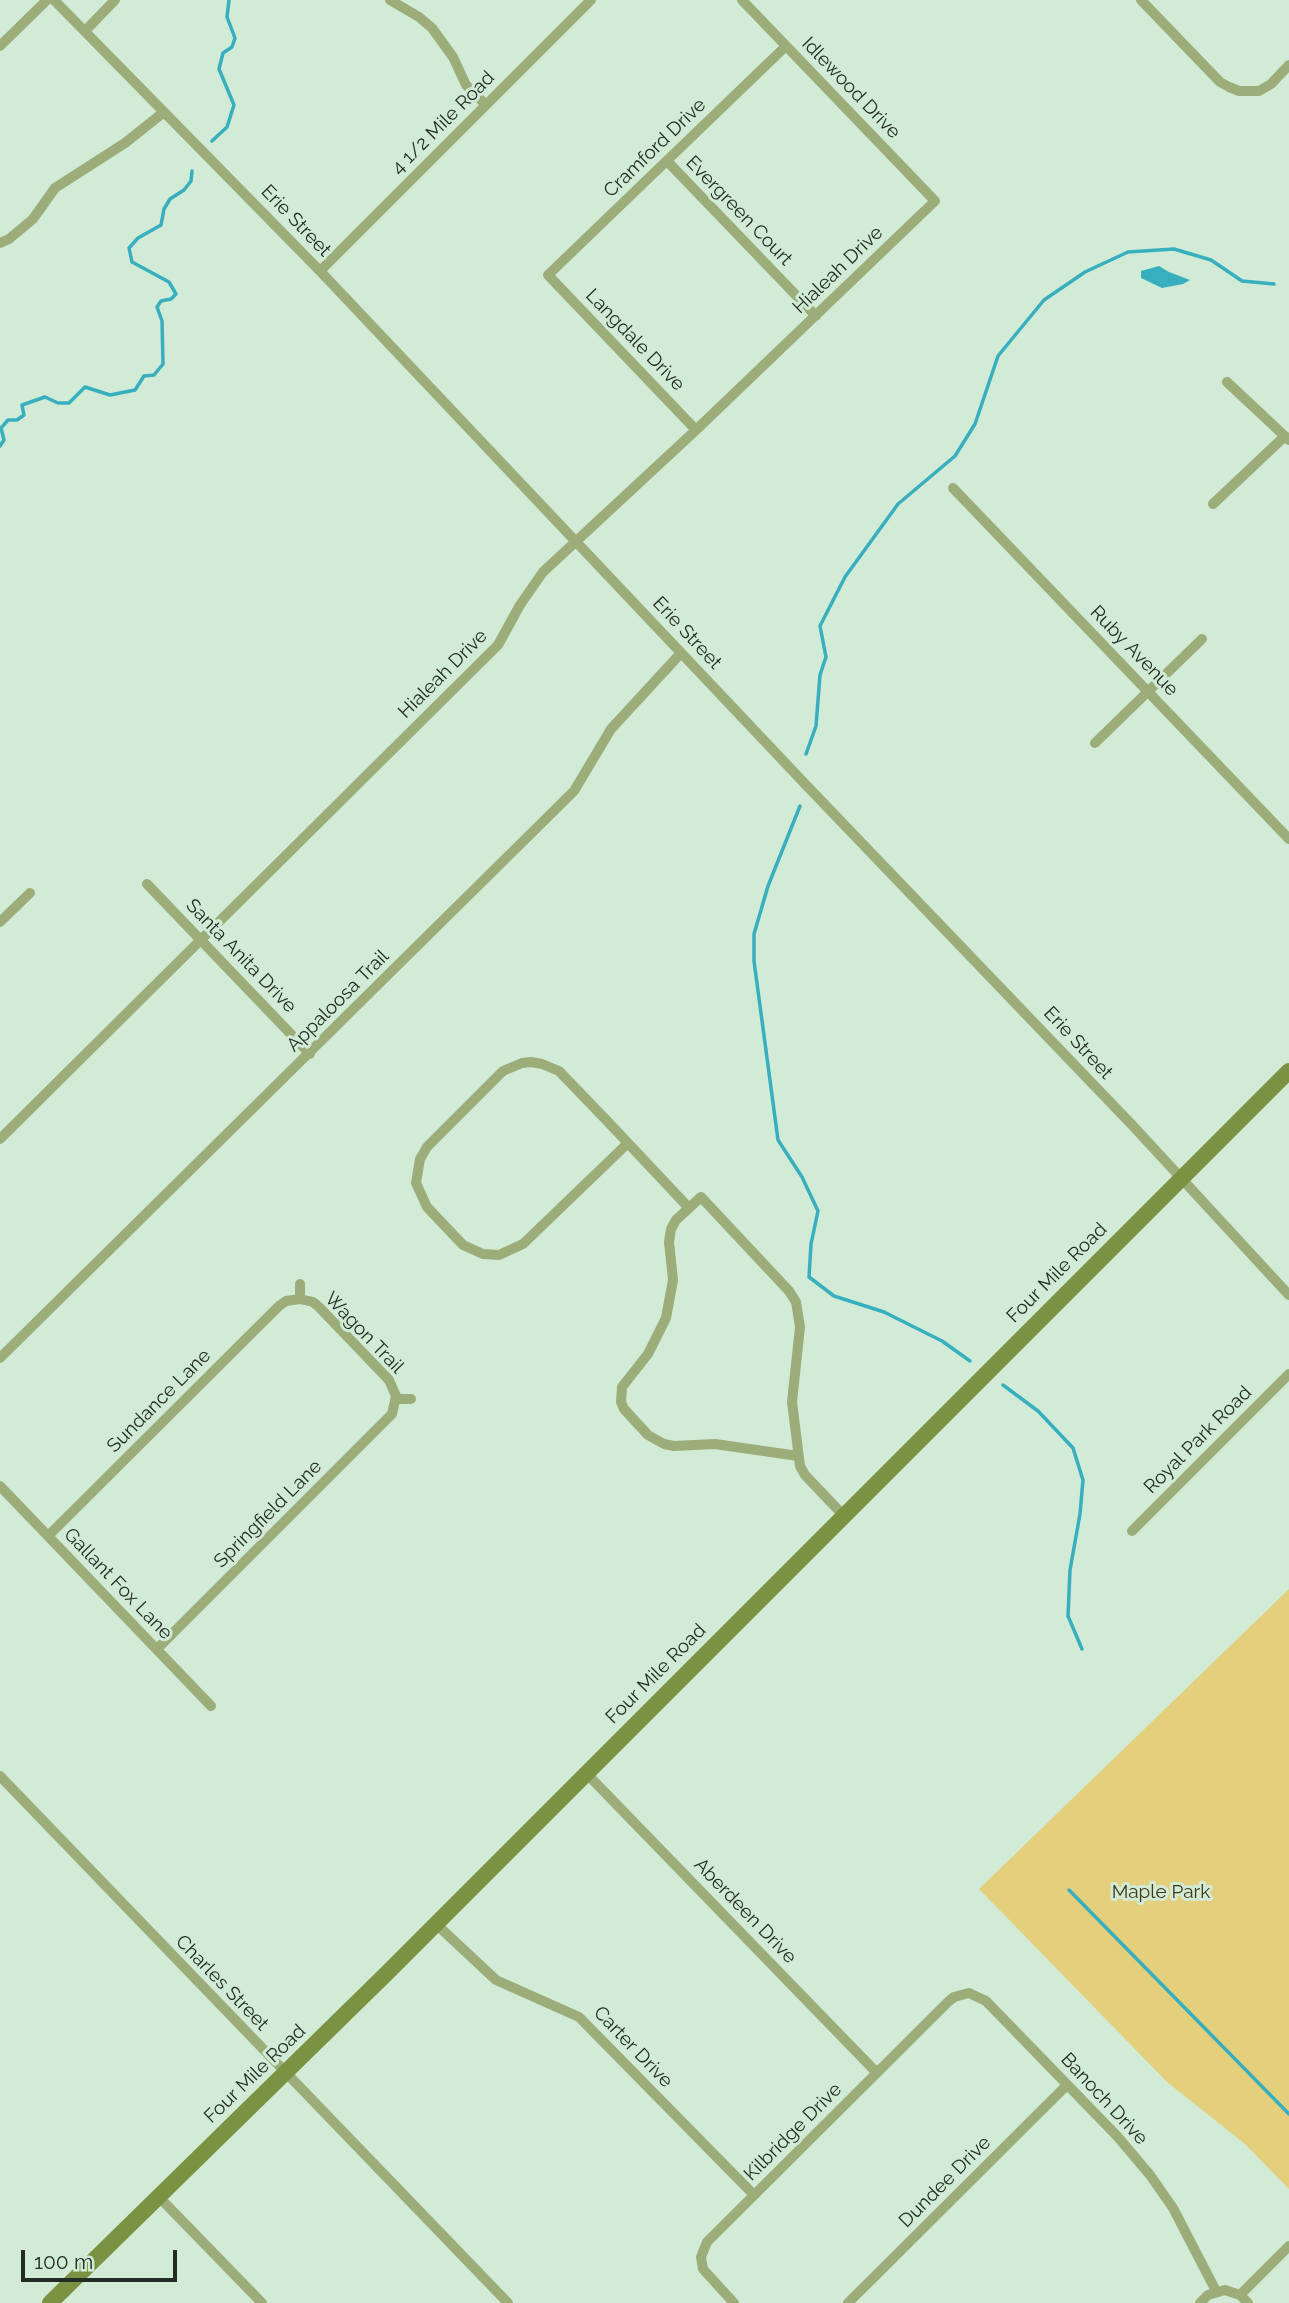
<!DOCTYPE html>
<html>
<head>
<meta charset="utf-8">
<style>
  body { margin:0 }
  #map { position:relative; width:1289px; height:2303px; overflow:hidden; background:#d1ebd6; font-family:Raleway,sans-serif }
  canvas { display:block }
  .scale { position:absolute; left:21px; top:2250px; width:156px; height:32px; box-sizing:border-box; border:4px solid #232d25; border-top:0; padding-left:9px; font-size:21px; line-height:24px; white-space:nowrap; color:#232d25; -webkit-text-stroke:5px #d1ebd6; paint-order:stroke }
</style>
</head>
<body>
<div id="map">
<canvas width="1289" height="2303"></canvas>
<div class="scale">100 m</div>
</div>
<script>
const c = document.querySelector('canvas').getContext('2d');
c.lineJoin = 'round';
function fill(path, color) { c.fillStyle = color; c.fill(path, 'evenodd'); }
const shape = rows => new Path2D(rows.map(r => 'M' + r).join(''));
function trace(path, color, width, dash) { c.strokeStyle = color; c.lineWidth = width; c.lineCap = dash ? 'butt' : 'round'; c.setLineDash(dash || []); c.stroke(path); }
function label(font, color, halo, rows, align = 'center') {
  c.font = font + ' Raleway,sans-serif'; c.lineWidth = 6; c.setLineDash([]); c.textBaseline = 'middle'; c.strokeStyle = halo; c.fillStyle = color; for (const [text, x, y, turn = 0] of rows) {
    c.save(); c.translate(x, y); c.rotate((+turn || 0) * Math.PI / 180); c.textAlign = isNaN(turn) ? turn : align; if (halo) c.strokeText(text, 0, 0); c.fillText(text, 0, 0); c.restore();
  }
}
fill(shape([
  [1289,1589,1289,2189,1245,2144,1167,2082,979,1889]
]), '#e4cf7d');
fill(shape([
  [1159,266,1169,272,1190,280,1183,284,1162,288,1141,278,1141,271]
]), '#38afbe');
trace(shape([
  [212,141,227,127,234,105,219,69,223,53,232,47,235,38,227,17,229,0],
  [0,446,4,440,1,428,8,420,17,420,24,415,22,405,45,397,58,403,69,403,85,387,110,395,135,390,144,376,154,375,163,364,162,321,157,307,161,301,171,299,176,294,169,282,132,262,129,248,138,238,161,225,164,209,170,199,184,190,191,181,192,171],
  [806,754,816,726,820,675,826,657,820,626,845,577,898,504,955,456,975,424,998,356,1044,300,1085,272,1128,252,1174,249,1211,260,1242,281,1274,284],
  [800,806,768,886,754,934,754,961,778,1140,802,1177,818,1211,811,1244,809,1277,834,1296,884,1312,942,1341,970,1361],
  [1003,1385,1038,1411,1073,1448,1083,1480,1080,1514,1070,1570,1068,1616,1082,1649],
  [1069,1890,1289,2114]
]), '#38afbe', 3.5);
trace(shape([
  [54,0,320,271,807,786,1134,1127,1289,1295],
  [390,0,419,17,432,28,453,57,466,85,486,105],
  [1141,0,1220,82,1229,87,1239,91,1259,91,1271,84,1289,65],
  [85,31,115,0],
  [0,46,47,0],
  [667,161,816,316],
  [0,243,9,239,33,219,55,188,125,143,164,112],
  [320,271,591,0],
  [1227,382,1289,440],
  [696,430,548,275,786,46],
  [953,488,1289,839],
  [1213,504,1285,436],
  [1095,743,1202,639],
  [147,884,310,1054],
  [0,922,30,893],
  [0,1139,498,645,520,605,543,572,696,430,935,201,742,0],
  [628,1143,523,1244,499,1255,483,1254,463,1245,427,1207,416,1183,420,1159,427,1147,503,1071,522,1063,531,1062,542,1064,559,1071,610,1124,689,1208],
  [300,1299,300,1284],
  [0,1358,574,791,611,729,681,653],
  [396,1399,411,1399],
  [798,1456,715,1444,674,1446,664,1444,648,1435,624,1409,621,1402,622,1387,648,1354,666,1318,673,1280,669,1242,671,1229,676,1220,701,1197,789,1291,796,1302,800,1327,792,1402,800,1466,805,1475,844,1516],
  [0,1486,211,1706],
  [1132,1531,1289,1374],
  [48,1536,279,1306,286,1301,300,1299,313,1302,319,1307,389,1380,396,1396,392,1414,157,1649],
  [587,1774,877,2073],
  [0,1776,508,2303],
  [436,1924,496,1980,579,2017,754,2195],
  [159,2197,262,2303],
  [1240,2295,1289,2246],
  [734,2303,703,2269,701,2257,707,2242,949,2001,954,1997,969,1993,986,2001,1117,2136,1150,2175,1173,2208,1216,2291],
  [848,2303,1067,2085],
  [1200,2303,1208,2295,1225,2290,1240,2295,1248,2303]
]), '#9cad7a', 10);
trace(shape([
  [50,2303,386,1974,1289,1071]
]), '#7a9241', 16);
label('19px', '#232d25', '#d1ebd6', [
  ["Idlewood Drive",851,88,46],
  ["4 1/2 Mile Road",443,123,-45],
  ["Cramford Drive",655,148,-44],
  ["Evergreen Court",739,211,46],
  ["Erie Street",296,221,46],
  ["Hialeah Drive",838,270,-44],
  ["Langdale Drive",635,340,46],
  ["Erie Street",687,633,47],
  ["Ruby Avenue",1134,651,46],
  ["Hialeah Drive",443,674,-45],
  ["Santa Anita Drive",241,956,46],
  ["Appaloosa Trail",338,1001,-45],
  ["Erie Street",1078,1043,47],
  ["Four Mile Road",1057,1273,-45],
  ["Wagon Trail",364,1333,46],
  ["Sundance Lane",159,1401,-45],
  ["Royal Park Road",1198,1440,-45],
  ["Springfield Lane",268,1514,-45],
  ["Gallant Fox Lane",118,1584,46],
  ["Four Mile Road",656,1674,-45],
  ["Aberdeen Drive",745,1911,46],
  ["Charles Street",222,1983,46],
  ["Carter Drive",633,2047,46],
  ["Four Mile Road",255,2074,-44],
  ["Banoch Drive",1104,2099,47],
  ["Kilbridge Drive",793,2132,-45],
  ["Dundee Drive",945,2182,-45]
]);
label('19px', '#403714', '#d1ebd6', [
  ["Maple Park",1161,1892]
]);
</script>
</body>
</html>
